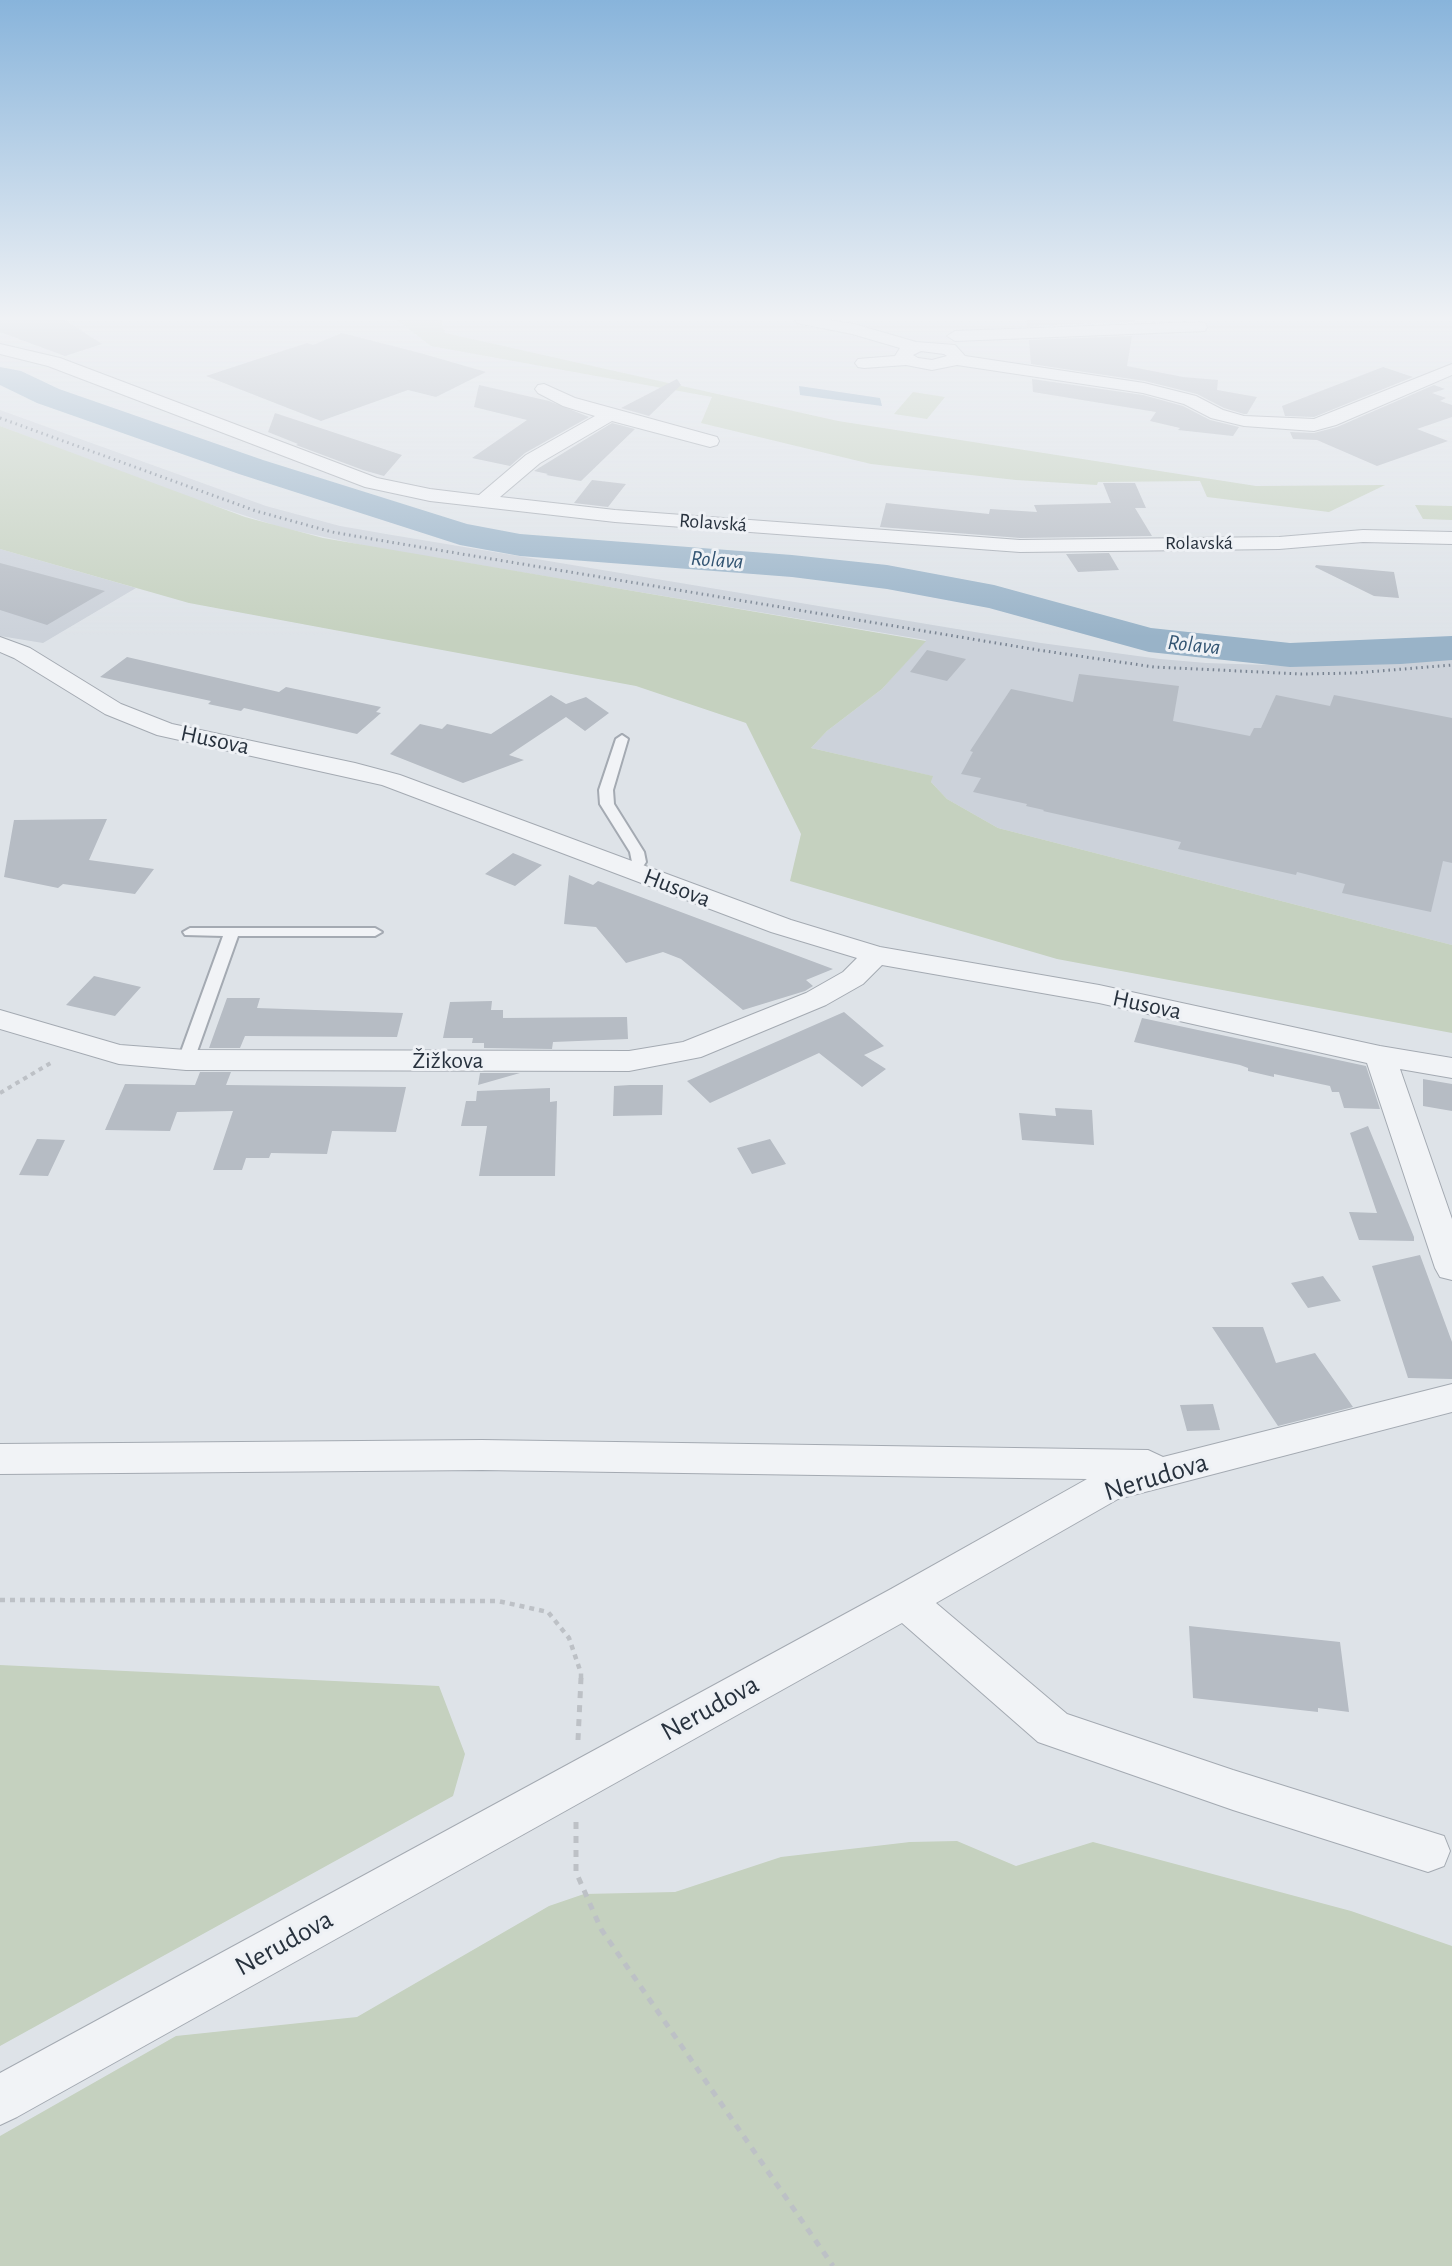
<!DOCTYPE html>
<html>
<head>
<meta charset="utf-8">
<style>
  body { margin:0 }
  canvas { display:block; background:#dee3e8 }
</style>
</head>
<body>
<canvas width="1452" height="2266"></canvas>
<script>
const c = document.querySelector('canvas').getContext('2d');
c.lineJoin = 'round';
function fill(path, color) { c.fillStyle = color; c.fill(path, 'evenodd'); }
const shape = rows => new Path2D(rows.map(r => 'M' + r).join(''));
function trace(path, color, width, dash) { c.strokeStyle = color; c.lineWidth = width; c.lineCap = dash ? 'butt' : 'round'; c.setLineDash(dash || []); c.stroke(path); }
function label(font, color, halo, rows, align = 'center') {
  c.font = font + ' "Alegreya Sans",sans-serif'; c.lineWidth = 6; c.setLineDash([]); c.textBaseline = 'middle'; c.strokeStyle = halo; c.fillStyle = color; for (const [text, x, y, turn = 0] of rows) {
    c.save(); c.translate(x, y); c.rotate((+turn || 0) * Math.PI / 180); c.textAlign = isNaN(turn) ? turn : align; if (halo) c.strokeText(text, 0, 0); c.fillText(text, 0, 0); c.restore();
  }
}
fill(shape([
  [0,410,266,506,340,526,386,534,1041,643,1160,659,1206,663,1298,666,1402,661,1452,656,1452,945,998,828,947,799,931,782,932,776,811,748,827,731,882,689,926,640,371,547,283,528,185,496,0,426],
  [0,549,136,588,43,643,0,636]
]), '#ccd2da');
fill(shape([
  [397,320,441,320,445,333,838,421,1256,486,1385,485,1329,512,1207,497,1200,481,1098,482,1097,485,1016,480,871,464,701,423,712,397,431,346],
  [913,392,945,397,927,419,894,414],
  [0,426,245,517,323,538,926,641,882,689,827,731,811,748,933,776,931,782,947,799,998,828,1452,945,1452,1033,1057,959,790,881,801,834,746,723,636,686,189,603,0,549],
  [1415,505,1452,506,1452,520,1423,519],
  [0,1665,439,1686,465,1754,453,1796,0,2046],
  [957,1841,1016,1866,1093,1842,1351,1911,1452,1946,1452,2266,0,2266,0,2136,176,2036,357,2017,549,1906,584,1894,675,1892,781,1857,910,1842]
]), '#c5d1bf');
fill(shape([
  [799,386,880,398,882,406,800,395]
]), '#99b3c8');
fill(shape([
  [0,367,21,371,59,389,263,460,467,524,520,534,792,555,887,565,994,585,1151,628,1290,643,1452,636,1452,660,1401,664,1290,667,1149,652,989,608,887,589,792,577,520,556,460,545,239,474,37,403,0,385,0,367]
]), '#99b3c8');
fill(shape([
  [0,320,65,320,102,344,65,356,0,332],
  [1027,320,1135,320,1134,322,1027,326],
  [342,333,420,353,486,372,436,397,408,390,321,421,206,376,307,343,313,345],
  [1132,336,1127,366,1183,377,1218,380,1217,390,1257,397,1247,414,1244,414,1224,408,1197,394,1145,381,1031,364,1029,340],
  [1383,367,1413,377,1314,417,1285,416,1282,406],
  [677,379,681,385,649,416,621,408],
  [1032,379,1143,395,1183,406,1210,420,1239,427,1233,436,1178,430,1180,428,1150,421,1156,412,1033,392],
  [479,385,549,401,589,417,525,453,510,466,472,458,527,420,474,407],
  [1434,385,1445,389,1432,393,1446,398,1440,401,1452,405,1452,417,1417,429,1448,441,1377,466,1317,440,1293,439,1290,432,1314,433,1337,427],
  [275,413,402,455,384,476,363,470,296,445,298,444,268,432],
  [612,423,635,429,581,481,546,475,548,474,534,471],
  [592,480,626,484,608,507,574,503],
  [1103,483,1135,483,1146,508,1135,508,1152,536,1020,538,880,527,886,503,989,514,990,509,1037,512,1034,505,1111,503],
  [1109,553,1119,570,1078,572,1066,554],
  [0,563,105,591,47,625,0,610],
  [1316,565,1394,572,1399,598,1374,596,1315,567],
  [927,650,966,659,947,681,910,672],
  [127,657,279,692,286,687,381,707,376,712,381,713,357,734,244,708,241,711,208,704,211,701,100,677],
  [1079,674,1179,686,1173,721,1250,736,1254,728,1261,728,1276,695,1330,706,1334,695,1452,718,1452,863,1443,861,1431,912,1342,893,1345,884,1297,872,1296,875,1178,849,1181,842,1043,811,1044,810,1026,806,1027,804,973,792,981,778,961,774,973,752,970,751,1011,689,1073,702],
  [551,695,566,704,586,697,609,713,585,731,566,717,509,755,524,760,463,783,390,754,420,724,442,729,447,724,491,734],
  [107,819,89,860,154,869,135,894,63,884,58,888,4,877,14,820],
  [513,853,542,865,515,886,485,874],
  [569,875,593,885,598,881,833,969,806,980,813,986,805,991,743,1010,681,959,663,952,626,963,596,927,564,924],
  [94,976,141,987,115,1016,66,1005],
  [227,998,260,998,257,1008,403,1013,397,1037,245,1036,240,1048,209,1048],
  [492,1001,491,1010,503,1010,503,1018,627,1017,628,1039,553,1042,552,1049,484,1048,484,1043,472,1043,473,1038,443,1038,450,1002],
  [844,1012,884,1046,864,1055,886,1069,862,1087,819,1053,710,1103,687,1081],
  [1142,1018,1366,1066,1380,1109,1344,1108,1339,1092,1332,1092,1330,1086,1274,1074,1274,1077,1248,1071,1248,1068,1240,1065,1134,1042],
  [200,1072,231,1072,226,1085,406,1087,396,1132,332,1131,327,1154,271,1153,269,1158,246,1158,242,1170,213,1170,233,1111,177,1112,170,1131,105,1130,125,1084,195,1085],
  [480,1073,520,1073,478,1085],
  [1423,1079,1452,1084,1452,1111,1423,1106],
  [630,1085,663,1085,662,1115,613,1116,614,1086],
  [550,1088,550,1102,557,1101,555,1176,479,1176,487,1126,461,1126,466,1101,476,1101,477,1091],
  [1055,1108,1092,1110,1094,1145,1022,1140,1019,1113,1056,1116],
  [1368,1126,1414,1237,1414,1241,1359,1240,1349,1212,1377,1213,1350,1133],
  [37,1139,65,1140,48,1176,19,1175],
  [770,1139,786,1164,752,1174,737,1148],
  [1420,1255,1452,1342,1452,1379,1408,1378,1372,1266],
  [1323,1276,1341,1301,1308,1308,1291,1283],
  [1212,1327,1263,1327,1276,1363,1315,1353,1353,1407,1278,1426],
  [1213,1404,1220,1430,1187,1431,1180,1405],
  [1189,1626,1340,1642,1349,1712,1318,1708,1318,1712,1193,1698]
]), '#b6bcc4');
const service = shape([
  [622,735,628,739,613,790,614,804,644,852,646,862,638,874,633,875,626,871,632,862,630,852,600,804,599,790,616,739,622,735],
  [190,928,375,928,382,932,375,936,238,936,194,1060,186,1065,178,1060,223,936,185,935,183,932,190,928]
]);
const minor = shape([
  [795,320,828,320,854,324,916,342,955,345,965,356,1144,383,1196,396,1223,410,1244,416,1314,419,1452,364,1452,375,1336,425,1314,431,1244,426,1211,418,1184,404,1143,393,957,365,932,370,906,365,864,368,858,367,855,363,858,359,895,356,900,348,852,334,797,323,795,320],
  [921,351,944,354,947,356,932,360,918,358,913,355,921,351],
  [1199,322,1205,323,1207,327,1205,331,955,341,947,336,955,331,1199,322],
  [0,344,60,358,377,478,430,489,479,495,526,455,595,416,563,406,538,393,535,389,538,385,544,384,575,398,717,437,719,441,717,445,710,447,612,421,540,463,500,497,615,510,1020,540,1279,537,1363,530,1452,532,1452,544,1363,542,1279,549,1020,552,615,522,430,501,365,487,48,366,0,354,0,344],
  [0,637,30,648,121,704,172,724,355,763,400,775,791,920,880,947,1099,985,1380,1046,1452,1058,1452,1078,1400,1069,1452,1219,1452,1280,1440,1277,1435,1268,1367,1063,1099,1003,882,965,863,984,826,1005,701,1057,629,1071,186,1070,119,1064,0,1029,0,1010,120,1045,186,1050,629,1051,683,1042,806,993,843,972,857,958,771,932,382,785,157,735,105,714,14,658,0,652,0,637],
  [1452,1384,1452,1412,1118,1499,936,1603,1067,1714,1233,1770,1444,1836,1450,1851,1444,1866,1428,1872,1233,1810,1038,1742,902,1623,17,2117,0,2125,0,2073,891,1589,1087,1479,482,1470,0,1474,0,1444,482,1440,1148,1450,1163,1457,1452,1384]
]);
trace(service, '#a4aab2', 4);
trace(minor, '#a4aab2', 2);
trace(shape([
  [0,1093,54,1061]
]), '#bdc1c6', 4, [4.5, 4.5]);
trace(shape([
  [0,1600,498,1601,548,1612,569,1638,581,1673,581,1679]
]), '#bdc1c6', 4.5, [5, 5]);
trace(shape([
  [578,1740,581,1678],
  [576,1822,576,1872,601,1929,833,2266]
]), '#bdc1c6', 5, [7, 7]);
fill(service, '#f1f3f6');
fill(minor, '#f1f3f6');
trace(shape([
  [0,418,256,511,332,532,378,540,1038,650,1154,667,1302,674,1355,673,1452,665]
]), '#788391', 3, [1.5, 4]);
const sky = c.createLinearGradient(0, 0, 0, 637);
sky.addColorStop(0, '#88b4db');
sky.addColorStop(0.5, '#f0f2f5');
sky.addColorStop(1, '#f0f2f500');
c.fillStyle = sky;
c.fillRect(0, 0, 1452, 637);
label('20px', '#28323e', '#eef1f5', [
  ["Rolavská",713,523,4],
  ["Rolavská",1199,543]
]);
label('italic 22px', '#325472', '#eef1f5', [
  ["Rolava",717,560,4],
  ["Rolava",1194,645,6]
]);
label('24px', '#28323e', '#eef1f5', [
  ["Husova",215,740,12],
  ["Husova",677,888,21],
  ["Husova",1147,1005,12],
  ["Žižkova",448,1061]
]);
label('28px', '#28323e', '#eef1f5', [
  ["Nerudova",1156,1477,-17],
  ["Nerudova",710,1708,-29],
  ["Nerudova",284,1943,-29]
]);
</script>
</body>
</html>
